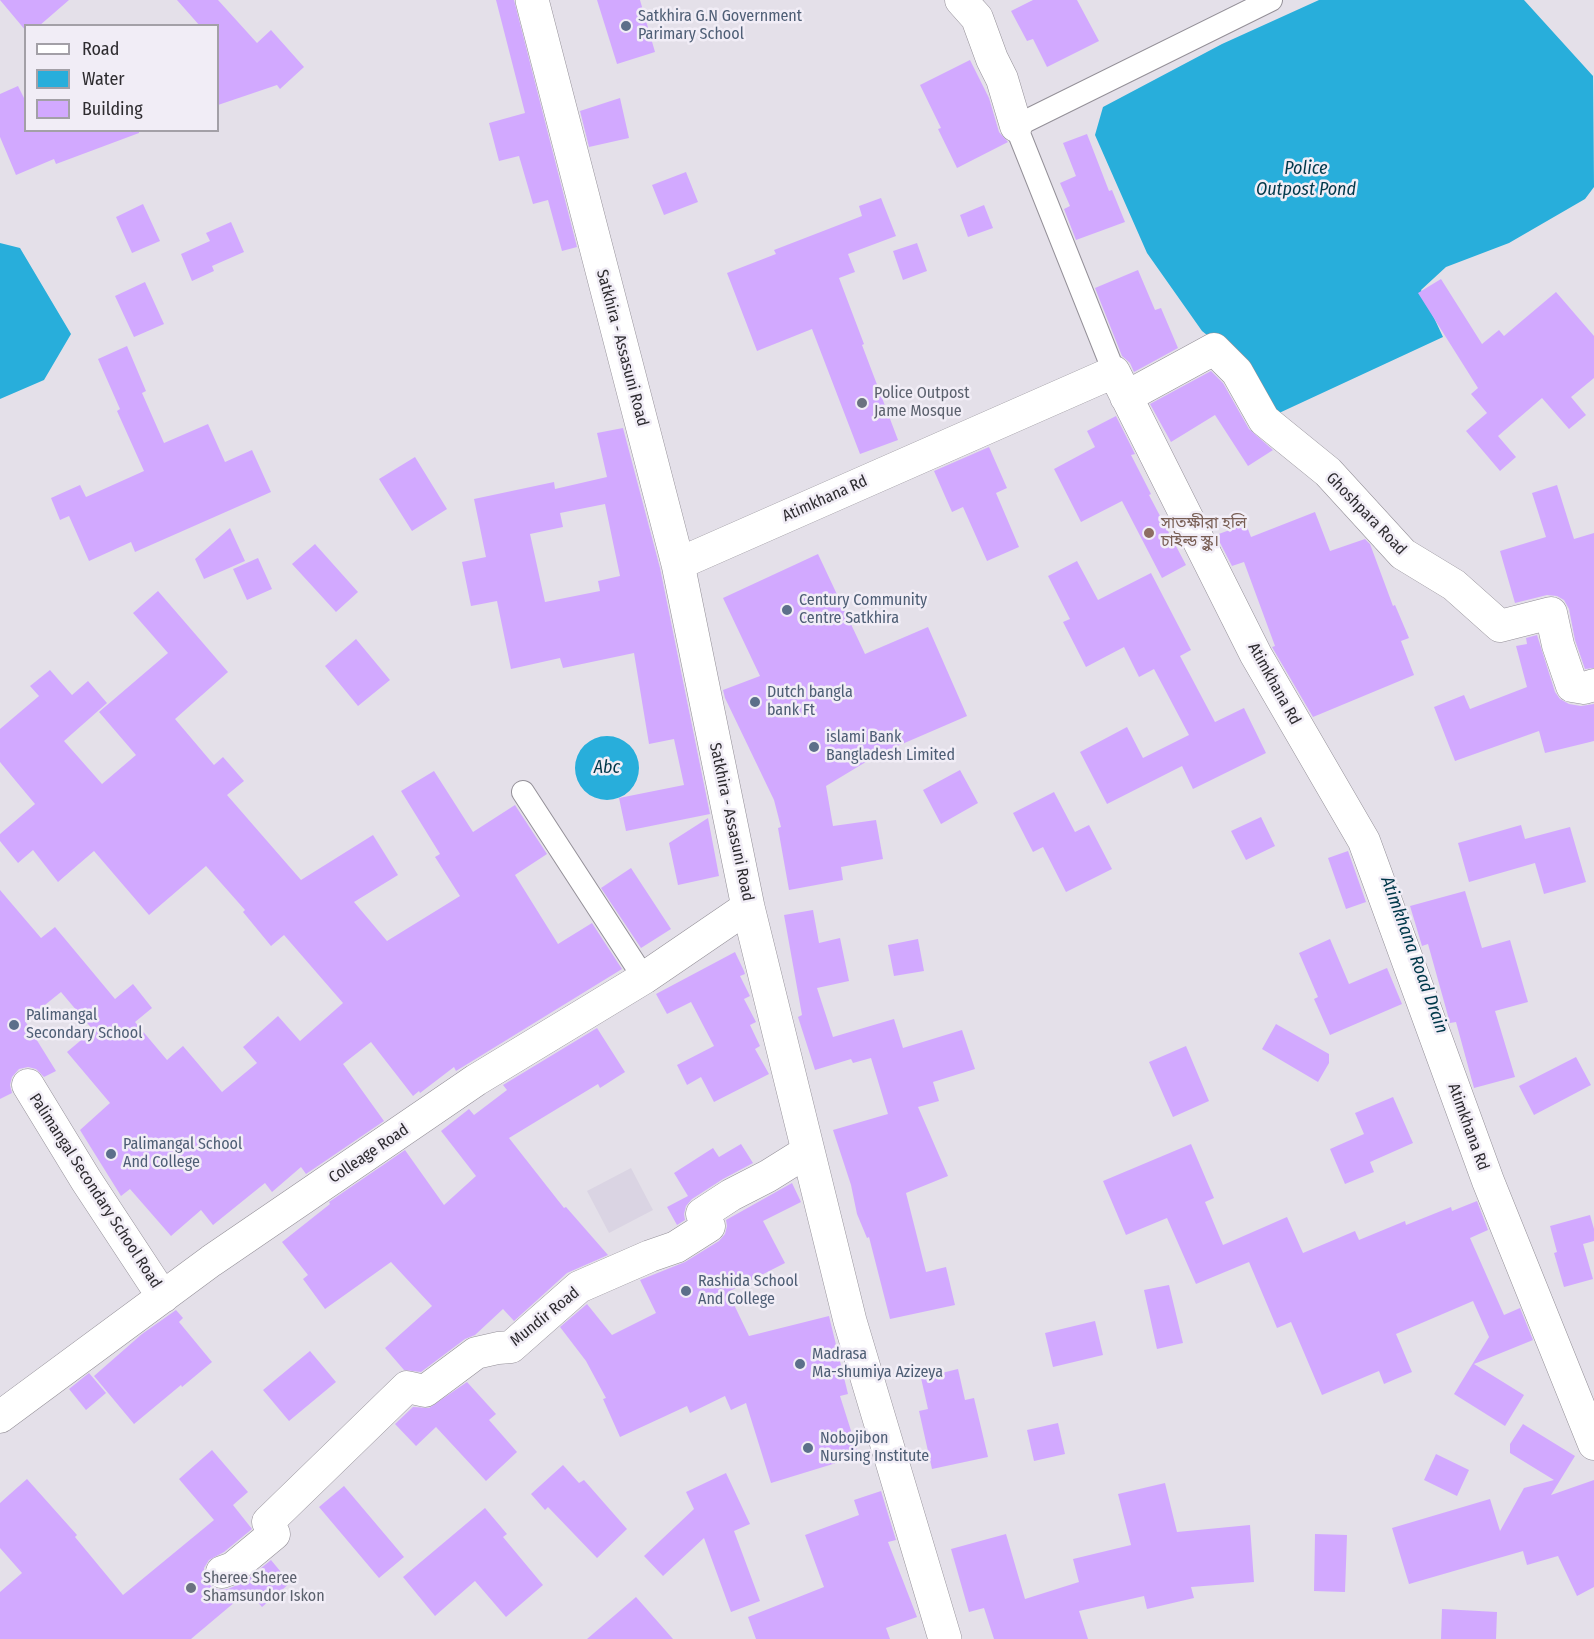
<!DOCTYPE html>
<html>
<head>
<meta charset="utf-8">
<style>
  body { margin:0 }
  #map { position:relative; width:1594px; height:1639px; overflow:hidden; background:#e4e0e9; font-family:"Fira Sans Condensed",sans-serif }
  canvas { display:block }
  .legend { position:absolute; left:24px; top:24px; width:195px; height:108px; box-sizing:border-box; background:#f1edf6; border:2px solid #a3a0a7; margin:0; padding:8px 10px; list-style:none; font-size:18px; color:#2e2c30 }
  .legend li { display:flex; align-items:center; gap:12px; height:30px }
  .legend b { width:30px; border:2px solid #a3a0a7 }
</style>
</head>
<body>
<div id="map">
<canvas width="1594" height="1639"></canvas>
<ul class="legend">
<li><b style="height:8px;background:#fff"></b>Road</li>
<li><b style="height:16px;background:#28aedb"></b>Water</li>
<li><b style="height:16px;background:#d2a9ff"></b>Building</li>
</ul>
</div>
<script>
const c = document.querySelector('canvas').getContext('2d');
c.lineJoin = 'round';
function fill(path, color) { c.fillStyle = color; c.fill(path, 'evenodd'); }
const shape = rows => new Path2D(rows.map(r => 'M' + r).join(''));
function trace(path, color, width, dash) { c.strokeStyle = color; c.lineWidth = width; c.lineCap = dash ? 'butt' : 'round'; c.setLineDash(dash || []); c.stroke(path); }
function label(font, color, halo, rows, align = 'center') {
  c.font = font + ' "Fira Sans Condensed","Noto Sans Bengali",sans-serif'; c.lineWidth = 5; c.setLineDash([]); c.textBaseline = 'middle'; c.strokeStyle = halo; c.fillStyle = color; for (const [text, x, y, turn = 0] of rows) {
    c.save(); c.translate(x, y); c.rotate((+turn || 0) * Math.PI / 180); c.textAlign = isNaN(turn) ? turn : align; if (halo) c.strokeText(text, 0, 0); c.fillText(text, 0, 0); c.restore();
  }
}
fill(shape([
  [631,1168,653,1210,609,1233,587,1191]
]), '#dad4e3');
fill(shape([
  [1319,0,1524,0,1593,76,1594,187,1585,199,1509,243,1446,267,1421,290,1443,337,1264,420,1234,357,1202,331,1147,253,1095,135,1103,107,1222,44],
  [0,243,20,248,71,334,44,380,0,399],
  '575 768a32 32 0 1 1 64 0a32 32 0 1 1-64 0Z'
]), '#28aedb');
fill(shape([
  [0,0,69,0,39,26,26,26,26,31],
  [177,0,218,0,257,43,271,30,304,67,280,89,277,85,218,105,218,26,200,26],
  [496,0,514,0,577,247,562,251,548,200,533,204,519,156,499,161,489,123,525,113],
  [597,0,640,0,655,52,617,64],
  [1033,0,1077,0,1099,41,1047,67,1033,39,1027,41,1011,11],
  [970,60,989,98,999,132,1008,142,957,168,938,129,941,128,920,85],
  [18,86,26,102,26,130,139,130,139,133,56,164,54,159,16,175,0,137,0,94],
  [620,98,629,138,589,147,580,111],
  [1087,134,1109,191,1112,190,1125,222,1076,240,1064,209,1070,206,1060,183,1076,176,1063,143],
  [686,172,698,202,664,215,652,185],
  [881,198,896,236,848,254,855,272,839,278,864,344,862,345,898,440,860,454,812,329,757,351,727,273,776,254,774,250,862,216,859,206],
  [143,204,160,241,132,253,116,217],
  [984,205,993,228,968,237,960,215],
  [231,222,244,252,212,266,214,271,192,281,181,254,210,241,206,233],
  [917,243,927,271,903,280,893,251],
  [1138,270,1155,310,1161,308,1178,348,1134,372,1130,363,1122,356,1095,288],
  [1441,279,1482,344,1499,330,1504,336,1556,292,1594,336,1594,378,1571,397,1586,415,1569,429,1542,398,1498,436,1516,457,1500,471,1466,431,1487,413,1471,394,1478,388,1418,293],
  [145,282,164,324,134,337,115,296],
  [127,346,146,391,142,393,164,443,208,424,225,462,252,450,271,492,135,552,131,542,89,561,69,516,60,520,51,498,80,485,86,497,144,471,117,411,120,409,98,359],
  [1211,371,1223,383,1249,429,1273,450,1248,466,1215,415,1171,442,1150,404],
  [1116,416,1135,454,1131,455,1151,494,1149,495,1186,565,1162,578,1122,501,1081,522,1054,469,1095,447,1087,431],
  [623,428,660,568,710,814,626,831,619,798,684,785,674,739,649,744,634,653,563,668,560,658,511,669,497,601,471,606,462,562,486,557,474,499,554,482,555,489,607,477,597,433],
  [605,504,620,576,598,581,600,591,545,602,530,534,563,527,560,513],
  [989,447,1007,488,996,493,1019,547,987,561,963,507,952,512,934,471],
  [415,457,447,509,412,531,379,479],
  [1557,485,1574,539,1594,533,1594,668,1585,669,1575,640,1569,609,1564,600,1557,596,1547,595,1515,603,1500,551,1546,537,1532,493],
  [1315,512,1330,551,1365,539,1370,544,1393,606,1395,605,1409,638,1401,641,1414,675,1313,717,1272,647,1275,646,1244,562,1232,566,1216,535,1246,524,1251,537],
  [230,528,245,561,204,579,195,559],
  [315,544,358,592,336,612,292,564],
  [818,554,865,654,928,627,967,716,879,754,826,786,833,826,876,820,883,859,841,867,843,880,789,890,778,828,781,827,774,800,725,698,723,690,760,676,723,598],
  [258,558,272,589,247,600,233,569],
  [1077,561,1098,600,1151,573,1191,650,1180,656,1215,722,1244,708,1266,753,1193,789,1182,766,1107,804,1080,752,1127,727,1143,758,1189,735,1154,669,1139,677,1124,647,1086,667,1063,622,1070,619,1048,576],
  [158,591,228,672,175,719,214,765,223,757,244,781,227,795,301,880,373,835,398,875,354,902,387,941,460,896,435,857,440,854,401,791,434,771,473,832,515,805,547,854,515,875,558,944,592,923,622,969,456,1071,454,1067,420,1093,419,1091,413,1096,371,1042,343,1064,384,1121,306,1174,301,1167,272,1192,265,1183,213,1225,201,1210,171,1236,130,1189,121,1196,80,1130,110,1103,67,1052,93,1030,61,992,25,1021,56,1071,44,1077,36,1069,28,1067,19,1069,12,1077,10,1085,12,1093,0,1099,0,890,41,938,55,927,115,999,133,984,152,1008,135,1022,167,1060,183,1046,222,1092,257,1063,243,1047,278,1016,300,1041,343,1003,284,935,271,946,243,912,245,910,206,866,149,915,94,851,58,882,33,850,18,863,0,841,0,834,35,804,0,762,0,729,39,696,30,686,50,670,72,695,88,681,107,703,64,741,102,784,136,755,99,712,168,653,133,613],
  [1537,635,1555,692,1560,699,1569,704,1581,706,1594,704,1594,741,1545,753,1539,731,1455,761,1434,707,1464,695,1470,709,1527,687,1516,646,1527,644,1526,638],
  [356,639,390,680,358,706,325,666],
  [960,770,978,803,941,824,923,790],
  [1054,792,1075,832,1089,825,1112,869,1066,892,1043,847,1033,852,1013,813],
  [1261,817,1275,846,1246,860,1231,831],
  [708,818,719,876,678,885,669,843],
  [1521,825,1525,839,1570,827,1586,882,1544,894,1535,863,1469,882,1458,843],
  [1348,851,1366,902,1346,909,1328,858],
  [631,868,671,929,641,948,601,888],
  [1465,891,1482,948,1510,940,1528,1002,1495,1011,1515,1077,1474,1088,1456,1022,1450,1023,1428,944,1422,946,1410,906],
  [813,910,819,943,840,938,849,981,817,988,833,1037,894,1019,903,1048,962,1030,975,1069,933,1082,939,1101,918,1107,948,1176,906,1193,926,1272,946,1267,955,1305,890,1319,869,1237,867,1238,857,1214,851,1185,833,1130,888,1114,871,1058,853,1063,851,1059,815,1070,798,1017,802,1015,784,915],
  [918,939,924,971,894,976,888,945],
  [1330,939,1349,984,1387,968,1402,1004,1330,1035,1314,999,1318,997,1299,953],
  [735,952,744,971,745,974,740,976,750,996,744,999,756,1022,750,1025,760,1046,755,1049,769,1074,714,1102,701,1077,687,1085,677,1065,714,1046,691,1002,667,1014,656,994],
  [1276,1024,1329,1054,1329,1063,1318,1082,1262,1049],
  [597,1028,625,1072,600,1088,598,1084,509,1138,564,1208,566,1207,608,1255,567,1273,514,1321,503,1309,475,1335,465,1339,421,1372,404,1370,385,1348,432,1306,391,1262,325,1309,303,1279,308,1275,282,1242,330,1204,329,1202,405,1150,444,1205,476,1176,441,1131,469,1109,474,1115,507,1090,503,1085],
  [1186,1046,1209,1101,1173,1117,1149,1062],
  [1576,1057,1591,1085,1534,1115,1519,1086],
  [1393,1097,1413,1143,1370,1162,1374,1172,1345,1184,1330,1149,1364,1134,1355,1113],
  [741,1144,753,1163,723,1179,692,1199,686,1206,684,1214,685,1220,677,1225,667,1207,688,1196,674,1173,713,1148,719,1157],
  [1191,1144,1214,1198,1205,1202,1223,1245,1287,1217,1303,1253,1355,1231,1359,1240,1405,1221,1406,1225,1451,1207,1452,1211,1477,1201,1488,1230,1470,1238,1504,1315,1520,1308,1533,1340,1474,1364,1524,1395,1505,1426,1454,1394,1489,1337,1473,1301,1396,1334,1412,1372,1384,1384,1379,1371,1322,1395,1291,1322,1277,1328,1249,1262,1196,1284,1167,1218,1126,1235,1103,1181],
  [792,1183,801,1202,763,1221,785,1263,728,1292,749,1336,829,1316,848,1394,840,1396,859,1456,771,1483,746,1403,731,1410,725,1396,690,1413,687,1406,620,1437,603,1399,606,1398,586,1361,560,1327,587,1304,612,1335,656,1313,640,1280,685,1262,719,1241,725,1234,727,1226,726,1220],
  [1590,1215,1594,1229,1594,1241,1583,1244,1593,1279,1564,1287,1554,1253,1557,1252,1550,1226],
  [1169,1285,1183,1343,1157,1349,1144,1290],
  [176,1310,183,1318,179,1322,212,1362,182,1387,181,1385,134,1424,94,1376,142,1334],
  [1095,1321,1103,1355,1053,1367,1045,1333],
  [310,1351,336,1382,289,1421,263,1390],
  [958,1369,965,1400,974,1398,988,1457,932,1469,919,1411,928,1409,921,1378],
  [89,1373,106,1393,86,1410,69,1389],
  [467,1382,496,1414,489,1420,517,1452,486,1481,436,1427,416,1446,395,1424,413,1407,429,1408],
  [1058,1423,1065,1454,1034,1461,1027,1430],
  [1523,1424,1575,1456,1551,1495,1594,1480,1594,1587,1577,1596,1558,1556,1527,1565,1523,1551,1409,1584,1392,1528,1490,1499,1500,1531,1524,1488,1554,1480,1510,1453,1510,1444],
  [212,1450,248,1492,233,1505,252,1529,224,1552,209,1560,204,1568,205,1579,211,1586,218,1590,228,1589,244,1582,271,1560,290,1583,262,1607,248,1591,191,1639,0,1639,0,1592,22,1573,0,1548,0,1503,10,1494,27,1479,77,1535,75,1537,123,1595,214,1520,179,1479],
  [1436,1454,1469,1470,1457,1496,1424,1480],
  [563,1465,579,1483,584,1480,627,1529,597,1558,548,1507,545,1510,531,1494],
  [726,1473,750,1524,734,1531,760,1601,731,1612,704,1538,663,1576,644,1556,694,1509,686,1492],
  [1165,1483,1177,1532,1250,1525,1254,1582,1191,1587,1194,1598,1147,1609,1144,1596,1079,1611,1088,1639,994,1639,984,1608,969,1612,951,1549,1006,1534,1025,1599,1079,1582,1073,1559,1131,1545,1118,1494],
  [344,1486,404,1557,379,1578,319,1507],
  [881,1491,896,1540,888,1542,917,1617,886,1628,890,1639,756,1639,748,1617,824,1587,805,1535,859,1515,854,1500],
  [485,1508,507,1534,503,1537,543,1585,506,1617,475,1581,435,1616,403,1577],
  [1315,1534,1347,1535,1345,1592,1314,1591],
  [636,1597,673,1639,587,1639],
  [1442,1609,1497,1612,1496,1639,1441,1639]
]), '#d2a9ff');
const street = shape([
  [1114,372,1016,126,1271,0],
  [523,792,644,978]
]);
const secondary = shape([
  [961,0,977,18,992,59,1002,79,1016,126],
  [1126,397,1214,349,1237,372,1264,420,1328,472,1403,554,1454,585,1500,626,1551,613,1558,645,1572,686,1584,688,1594,685],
  [678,564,1114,372,1256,655,1364,841,1488,1181,1594,1444],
  [28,1085,86,1180,163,1297],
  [0,1417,211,1261,476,1080,644,978,748,907],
  [222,1572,233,1568,274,1534,268,1522,407,1387,425,1391,476,1353,498,1348,511,1347,579,1287,650,1256,676,1247,709,1226,702,1214,731,1195,768,1176,808,1151]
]);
const primary = shape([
  [532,0,678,564,748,907,850,1321,945,1639]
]);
trace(street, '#949098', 24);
trace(secondary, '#949098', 33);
trace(primary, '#949098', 34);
trace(street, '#fff', 22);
trace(secondary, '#fff', 32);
trace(primary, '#fff', 33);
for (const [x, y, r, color] of [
  [626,26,6,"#5c6f8a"],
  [862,403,6,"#6b7280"],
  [1149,533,6,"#8d6e63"],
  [787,610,6,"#5c6f8a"],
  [755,702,6,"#5c6f8a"],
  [814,747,6,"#5c6f8a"],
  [14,1025,6,"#5c6f8a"],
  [111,1154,6,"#5c6f8a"],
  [686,1291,6,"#5c6f8a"],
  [800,1364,6,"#5c6f8a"],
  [808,1448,6,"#5c6f8a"],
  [191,1588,6,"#6b7280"]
]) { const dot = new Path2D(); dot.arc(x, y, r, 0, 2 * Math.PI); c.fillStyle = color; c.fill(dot); trace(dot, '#f1edf6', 2); }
label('16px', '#4e5e75', '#f1edf6', [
  ["Satkhira G.N Government",638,17],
  ["Parimary School",638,35],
  ["Century Community",799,601],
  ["Centre Satkhira",799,619],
  ["Dutch bangla",767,693],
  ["bank Ft",767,711],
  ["islami Bank",826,738],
  ["Bangladesh Limited",826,756],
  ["Palimangal",26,1016],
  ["Secondary School",26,1034],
  ["Palimangal School",123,1145],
  ["And College",123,1163],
  ["Rashida School",698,1282],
  ["And College",698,1300],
  ["Madrasa",812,1355],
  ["Ma-shumiya Azizeya",812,1373],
  ["Nobojibon",820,1439],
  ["Nursing Institute",820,1457]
], 'left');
label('16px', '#2e2c30', '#f1edf6', [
  ["Satkhira - Assasuni Road",622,348,75],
  ["Atimkhana Rd",825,499,-24],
  ["Ghoshpara Road",1366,514,46],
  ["Atimkhana Rd",1274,684,61],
  ["Satkhira - Assasuni Road",731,822,78],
  ["Atimkhana Rd",1468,1127,70],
  ["Colleage Road",369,1154,-34],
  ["Palimangal Secondary School Road",95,1191,57],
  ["Mundir Road",545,1317,-39]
]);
label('16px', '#5b616d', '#f1edf6', [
  ["Police Outpost",874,394],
  ["Jame Mosque",874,412],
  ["Sheree Sheree",203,1579],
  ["Shamsundor Iskon",203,1597]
], 'left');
label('16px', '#785e54', '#f1edf6', [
  ["সাতক্ষীরা হলি",1161,524],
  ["চাইল্ড স্কুল।",1161,542]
], 'left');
label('italic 18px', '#00384a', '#f1edf6', [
  ["Police",1306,169],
  ["Outpost Pond",1306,190],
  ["Abc",607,768],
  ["Atimkhana Road Drain",1414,955,70]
]);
</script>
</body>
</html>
